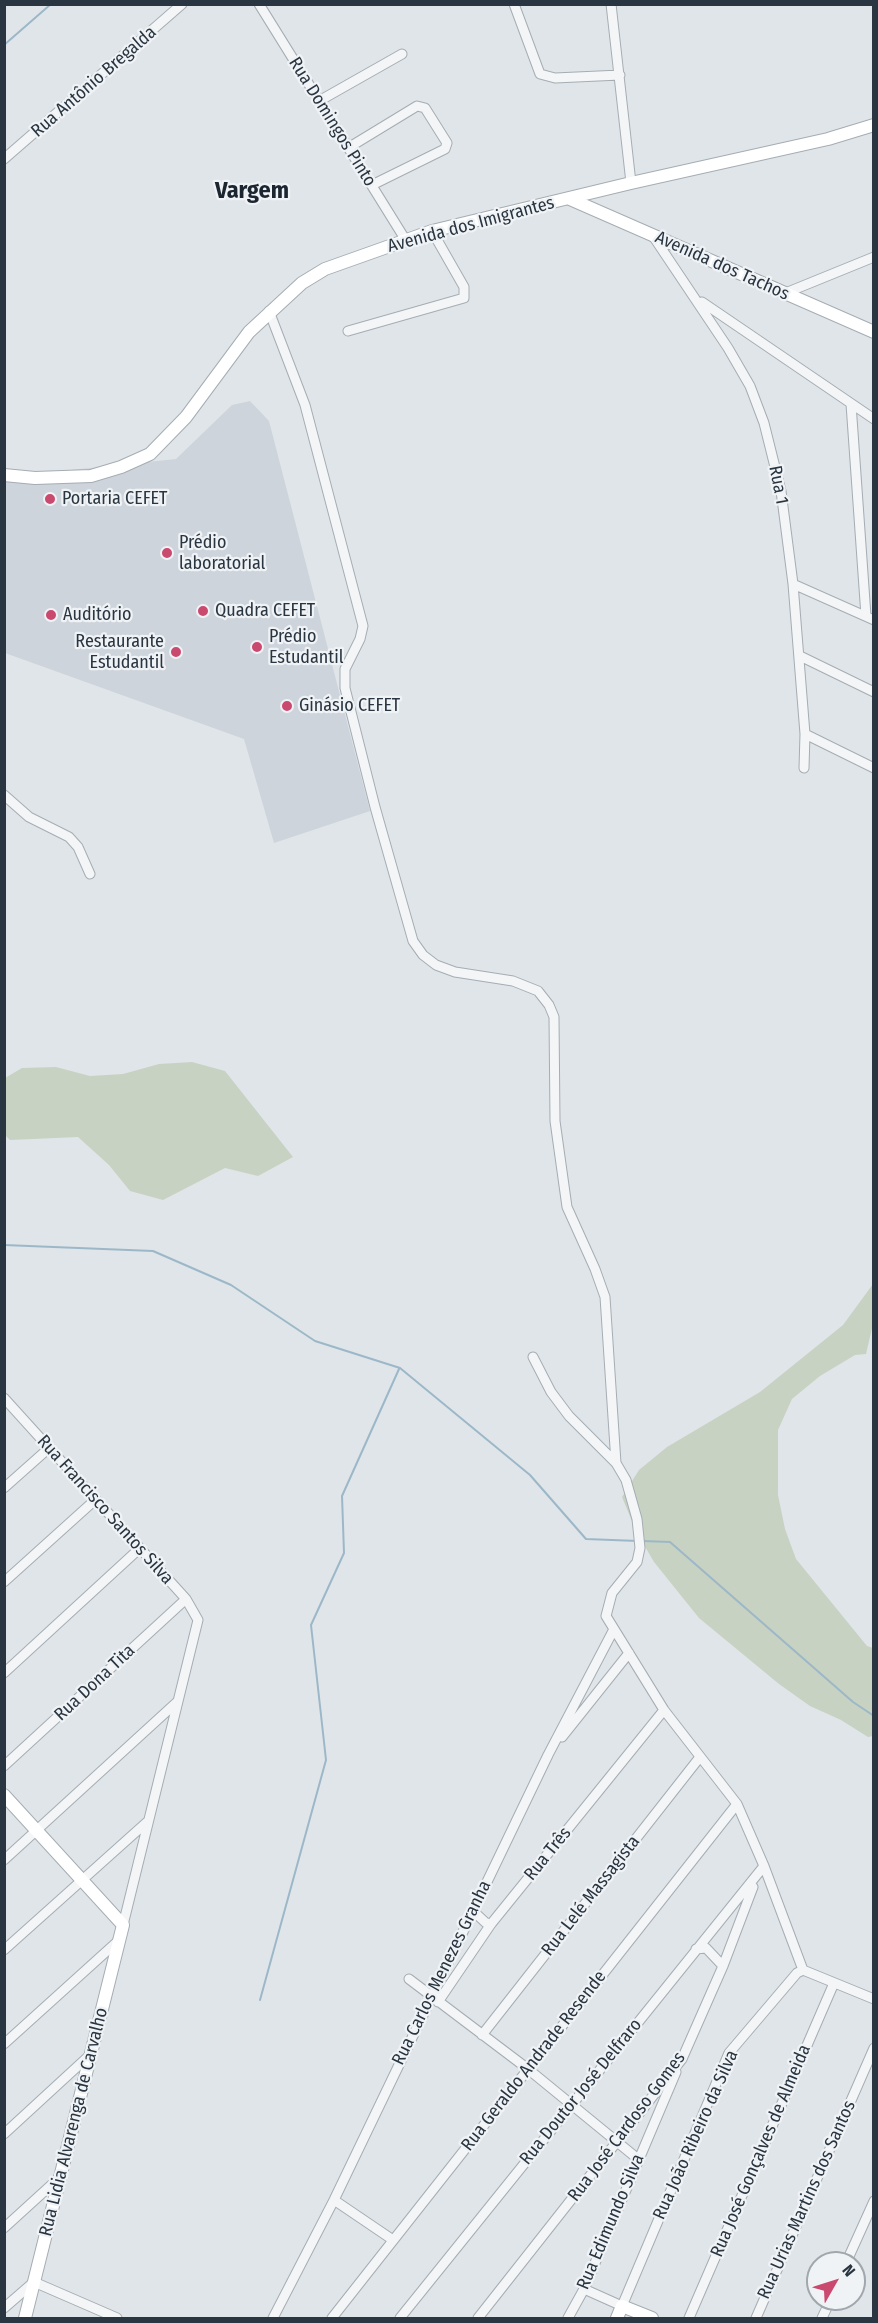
<!DOCTYPE html>
<html>
<head>
<meta charset="utf-8">
<style>
  body { margin:0 }
  #map { position:relative; width:878px; height:2323px; overflow:hidden; background:#e0e5e9; font-family:"Fira Sans Condensed",sans-serif }
  canvas { display:block }
  .frame { position:absolute; inset:0; border:6px solid #293540; pointer-events:none }
  .north { position:absolute; left:806px; top:2251px; width:60px; height:60px; box-sizing:border-box; background:#f0f3f6; border:2px solid #a0a7ad; border-radius:50%; rotate:51deg; font-size:16px; font-weight:700; line-height:24px; text-align:center; color:#293540 }
  .north::after { content:''; display:block; margin:auto; width:21px; height:27px; background:#ca496f; clip-path:polygon(50% 0,100% 100%,50% 72%,0 100%) }
</style>
</head>
<body>
<div id="map">
<canvas width="878" height="2323"></canvas>
<div class="frame"></div>
<div class="north">N</div>
</div>
<script>
const c = document.querySelector('canvas').getContext('2d');
c.lineJoin = 'round';
function fill(path, color) { c.fillStyle = color; c.fill(path, 'evenodd'); }
const shape = rows => new Path2D(rows.map(r => 'M' + r).join(''));
function trace(path, color, width, dash) { c.strokeStyle = color; c.lineWidth = width; c.lineCap = dash ? 'butt' : 'round'; c.setLineDash(dash || []); c.stroke(path); }
function label(font, color, halo, rows, align = 'center') {
  c.font = font + ' "Fira Sans Condensed",sans-serif'; c.lineWidth = 4.5; c.setLineDash([]); c.textBaseline = 'middle'; c.strokeStyle = halo; c.fillStyle = color; for (const [text, x, y, turn = 0] of rows) {
    c.save(); c.translate(x, y); c.rotate((+turn || 0) * Math.PI / 180); c.textAlign = isNaN(turn) ? turn : align; if (halo) c.strokeText(text, 0, 0); c.fillText(text, 0, 0); c.restore();
  }
}
fill(shape([
  [250,401,269,421,370,811,274,843,244,739,5,653,5,477,176,459,232,405]
]), '#ced4db');
fill(shape([
  [192,1062,225,1071,293,1157,258,1176,225,1168,163,1200,130,1191,109,1165,78,1137,10,1140,5,1135,5,1078,22,1068,56,1067,90,1076,123,1074,159,1064],
  [873,1284,873,1324,866,1354,855,1355,820,1376,792,1399,778,1430,778,1495,785,1529,796,1559,867,1646,873,1648,873,1736,868,1737,841,1720,810,1706,779,1684,699,1618,654,1562,636,1531,622,1497,639,1470,667,1447,760,1392,843,1325]
]), '#c8d2c2');
trace(shape([
  [4,45,51,4],
  [4,1245,153,1251,231,1285,315,1341,400,1368,530,1475,586,1539,638,1541],
  [643,1541,670,1542,853,1702,874,1716],
  [260,2000,326,1760,311,1625,344,1553,342,1496,399,1369]
]), '#9cb8c8', 2);
const street = shape([
  [259,4,405,239],
  [514,4,540,74,555,78,620,75],
  [611,4,631,183],
  [319,101,402,54],
  [348,148,417,106,425,108,447,143,445,149,372,185],
  [4,159,182,4],
  [653,236,728,348,750,386,764,423,781,491,793,584,805,734,804,768],
  [783,294,874,257],
  [702,302,874,419],
  [269,311,305,405,363,626,360,639,345,669,345,688,375,807,413,941,423,955,436,965,455,972,513,981,538,991,549,1005,554,1017,555,1121,567,1207,595,1269,605,1297,616,1463,626,1480,637,1519,640,1548,637,1562,612,1593,606,1616,664,1710,737,1804,764,1866,803,1970],
  [348,331,464,298,464,287,432,231],
  [851,404,866,616],
  [793,584,874,620],
  [800,656,874,692],
  [805,734,874,768],
  [4,795,29,817,69,837,78,847,90,874],
  [533,1357,551,1392,569,1416,616,1463],
  [4,1398,186,1599,198,1620,123,1925],
  [4,1488,49,1448],
  [4,1582,95,1500],
  [4,1673,139,1549],
  [562,1737,629,1653],
  [4,1766,186,1599],
  [4,1860,177,1702],
  [472,1910,486,1923,491,1924],
  [696,1949,706,1948,723,1966],
  [4,1950,147,1822],
  [803,1970,874,1999],
  [409,1979,528,2069,638,2159],
  [438,2002,491,1924,664,1710],
  [482,2035,700,1757],
  [4,2044,118,1941],
  [4,2134,91,2054],
  [334,2200,393,2240],
  [4,2228,60,2177],
  [846,2263,874,2201],
  [584,2289,622,2306,729,2053,797,1973,803,1970],
  [4,2308,34,2282,117,2318],
  [273,2318,334,2200,548,1755,614,1629],
  [332,2318,737,1804],
  [400,2318,764,1866],
  [478,2318,682,2059,723,1966,753,1887],
  [568,2318,584,2289,676,2072],
  [689,2318,834,1983],
  [756,2318,874,2048],
  [822,2318,831,2299]
]);
const secondary = shape([
  [570,199,874,332],
  [4,475,35,478,91,476,121,467,150,454,186,417,249,332,302,283,325,269,432,231,631,183,828,139,874,125],
  [4,1795,123,1925,25,2318],
  [617,2318,622,2306,652,2318]
]);
trace(street, '#a5adb3', 11);
trace(secondary, '#a5adb3', 14);
trace(street, '#f3f5f7', 9);
trace(secondary, '#fff', 12);
for (const [x, y, r, color] of [
  [50,499,6,"#ca496f"],
  [167,553,6,"#ca496f"],
  [203,611,6,"#ca496f"],
  [51,615,6,"#ca496f"],
  [257,647,6,"#ca496f"],
  [176,652,6,"#ca496f"],
  [287,706,6,"#ca496f"]
]) { const dot = new Path2D(); dot.arc(x, y, r, 0, 2 * Math.PI); c.fillStyle = color; c.fill(dot); trace(dot, '#f0f3f6', 2); }
label('18px', '#293540', '#f0f3f6', [
  ["Rua Antônio Bregalda",94,82,-41],
  ["Rua Domingos Pinto",332,122,58],
  ["Avenida dos Imigrantes",471,225,-15],
  ["Avenida dos Tachos",722,266,24],
  ["Rua 1",778,485,79],
  ["Rua Francisco Santos Silva",105,1510,48],
  ["Rua Dona Tita",95,1683,-43],
  ["Rua Três",548,1854,-51],
  ["Rua Lelé Massagista",591,1896,-52],
  ["Rua Carlos Menezes Granha",442,1973,-64],
  ["Rua Geraldo Andrade Resende",534,2061,-52],
  ["Rua Doutor José Delfraro",581,2092,-51],
  ["Rua Lidia Alvarenga de Carvalho",74,2122,-76],
  ["Rua José Cardoso Gomes",627,2127,-53],
  ["Rua João Ribeiro da Silva",696,2135,-66],
  ["Rua José Gonçalves de Almeida",761,2151,-67],
  ["Rua Urias Martins dos Santos",807,2200,-66],
  ["Rua Edimundo Silva",611,2222,-67]
]);
label('18px', '#293540', '#f0f3f6', [
  ["Portaria CEFET",62,499],
  ["Prédio",179,543],
  ["laboratorial",179,564],
  ["Quadra CEFET",215,611],
  ["Auditório",63,615],
  ["Prédio",269,637],
  ["Estudantil",269,658],
  ["Restaurante",164,642,"right"],
  ["Estudantil",164,663,"right"],
  ["Ginásio CEFET",299,706]
], 'left');
label('bold 24px', '#1c2631', '#f0f3f6', [
  ["Vargem",252,191]
]);
</script>
</body>
</html>
